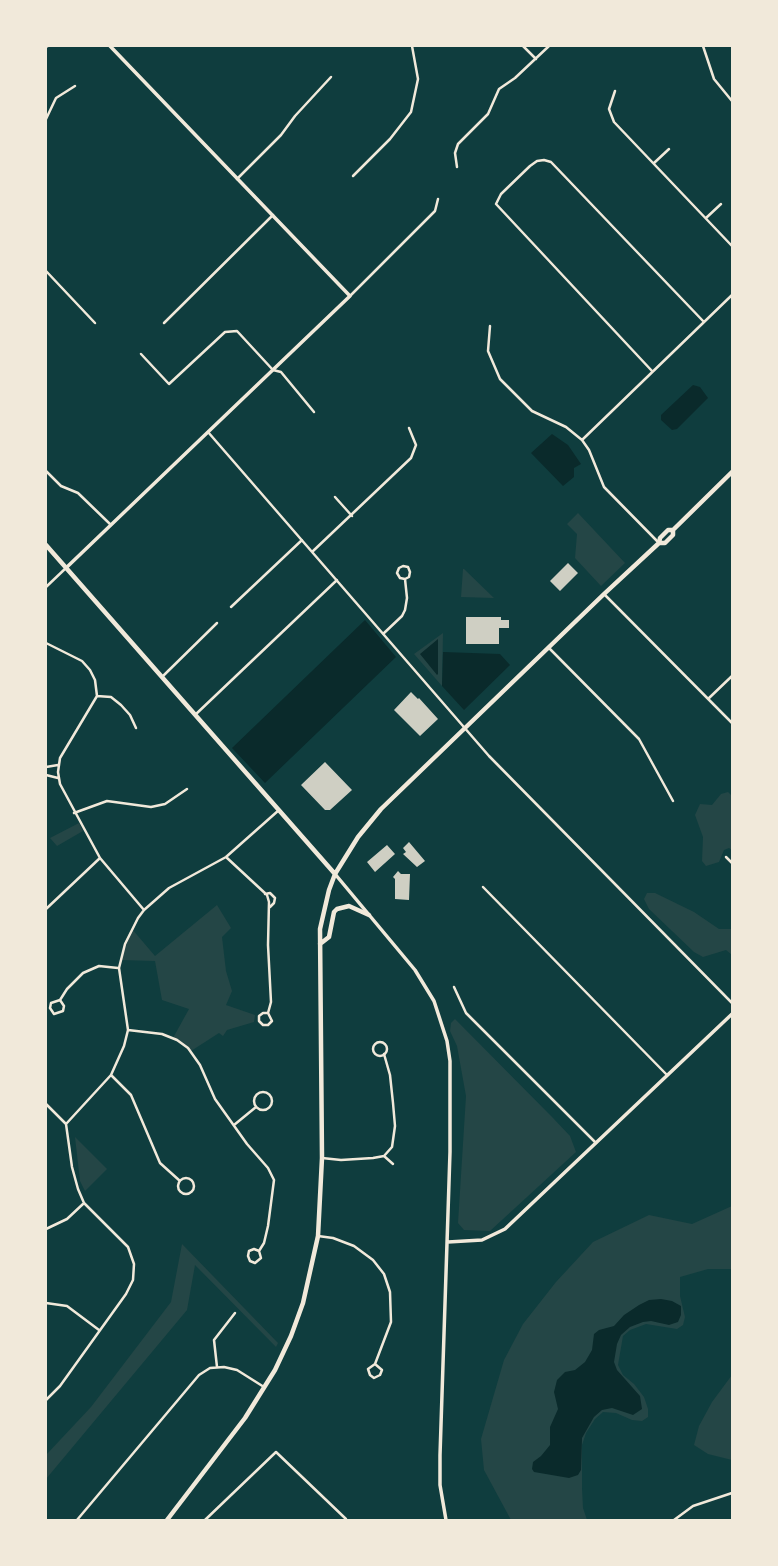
<!DOCTYPE html>
<html>
<head>
<meta charset="utf-8">
<style>
  body { margin:0 }
  #map { position:relative; width:778px; height:1566px; overflow:hidden; background:#0f3d3e; font-family:"Times New Roman",serif }
  canvas { display:block }
  .frame { position:absolute; inset:0; border:47px solid #f1e9da; pointer-events:none }
</style>
</head>
<body>
<div id="map">
<canvas width="778" height="1566"></canvas>
<div class="frame"></div>
</div>
<script>
const c = document.querySelector('canvas').getContext('2d');
c.lineJoin = 'round';
function fill(path, color) { c.fillStyle = color; c.fill(path, 'evenodd'); }
const shape = rows => new Path2D(rows.map(r => 'M' + r).join(''));
function trace(path, color, width, dash) { c.strokeStyle = color; c.lineWidth = width; c.lineCap = dash ? 'butt' : 'round'; c.setLineDash(dash || []); c.stroke(path); }
fill(shape([
  [578,513,625,563,601,586,575,558,577,534,567,524],
  [463,569,464,569,494,598,461,597],
  [443,633,442,686,414,654],
  [728,792,732,796,732,850,729,848,724,850,719,862,706,866,702,861,703,837,695,815,700,804,712,805,721,794],
  [79,823,83,831,57,846,50,838],
  [647,893,655,893,694,912,719,929,732,929,732,955,726,950,703,957,694,952,649,909,644,899],
  [217,905,231,928,222,937,226,971,232,991,226,1005,255,1015,254,1022,227,1030,223,1036,219,1033,191,1051,173,1038,189,1009,162,1000,155,961,121,960,132,929,155,956],
  [455,1019,553,1118,570,1136,576,1152,490,1231,464,1230,458,1223,466,1096,457,1046,450,1031,451,1023],
  [75,1137,107,1169,85,1191,80,1181],
  [732,1206,732,1269,708,1269,680,1277,680,1296,685,1317,683,1325,677,1329,646,1324,630,1330,623,1336,618,1365,623,1375,634,1384,644,1397,648,1409,648,1417,642,1421,632,1420,616,1413,603,1412,595,1419,586,1433,582,1445,582,1488,583,1508,587,1520,511,1520,484,1470,481,1439,504,1360,523,1324,556,1282,593,1242,649,1215,692,1224],
  [182,1244,278,1343,276,1347,195,1265,187,1310,46,1479,46,1455,91,1407,171,1302],
  [732,1375,732,1460,708,1454,694,1445,699,1426,712,1402]
]), '#244646');
fill(shape([
  [693,385,700,387,708,398,677,429,672,430,661,420,661,415],
  [552,434,568,445,581,464,574,468,574,477,563,486,531,453],
  [365,620,396,657,265,783,232,748],
  [438,639,438,674,437,675,420,654],
  [443,652,500,654,510,665,464,710,442,686],
  [661,1299,672,1301,681,1306,681,1315,678,1322,669,1325,651,1321,643,1322,630,1327,621,1335,617,1344,614,1362,617,1370,640,1396,642,1409,633,1415,612,1408,602,1410,594,1417,582,1438,581,1470,578,1475,569,1478,534,1472,532,1469,533,1462,541,1456,550,1445,550,1427,558,1409,554,1392,557,1380,565,1372,575,1370,585,1362,592,1350,594,1334,599,1330,614,1326,624,1315,639,1305,649,1300]
]), '#0a2a2b');
fill(shape([
  [568,563,578,573,560,591,550,581],
  [466,617,501,617,501,620,509,620,509,628,499,628,499,644,466,644],
  [411,692,418,699,419,698,438,719,420,736,394,710],
  [325,762,352,790,330,810,325,810,301,785],
  [409,842,425,861,417,867,403,854,406,852,403,848],
  [387,845,395,854,375,872,367,862],
  [398,871,401,874,410,874,409,900,395,899,395,879,393,877]
]), '#cfcfc3');
trace(shape([
  [523,46,536,59],
  [703,46,714,79,732,101],
  [46,47,48,46],
  [615,91,609,109,614,122,732,246],
  [46,119,56,98,75,86],
  [654,163,669,149],
  [457,167,455,153,458,144,488,114,499,89,515,78,549,46],
  [353,176,390,139,411,112,418,79,412,46],
  [237,179,281,135,295,116,331,77],
  [706,218,721,204],
  [46,271,95,323],
  [350,296,435,211,438,199],
  [164,323,273,215],
  [490,326,488,351,500,379,532,411,566,427,582,440,589,450,604,487,659,543],
  [141,354,169,384,225,332,237,331,273,370,281,372,314,412],
  [652,371,496,204,501,194,530,166,537,161,544,160,551,162,704,322],
  [208,432,489,756,732,1003],
  [582,440,732,295],
  [46,471,61,486,78,493,111,525],
  [335,497,352,516],
  [312,552,411,458,416,445,409,428],
  [46,587,67,567],
  [604,594,732,723],
  [231,607,302,540],
  [383,634,402,616,405,610,407,598,405,579,409,577,410,572,408,567,403,566,399,568,397,573,400,578,405,579],
  [46,643,82,661,90,670,95,680,97,696,111,697,121,705,130,715,136,728],
  [549,648,639,739,673,801],
  [162,677,217,623],
  [97,696,60,758,58,772,60,784,100,858,144,910],
  [708,699,732,676],
  [195,715,337,580],
  [46,767,58,765],
  [46,775,58,778],
  [74,813,107,801,151,807,165,804,187,789],
  [226,857,267,895,269,902,268,945,271,1002,268,1013,272,1021,268,1025,263,1025,259,1021,259,1016,263,1013,268,1013],
  [726,857,732,863],
  [483,887,667,1075],
  [265,894,270,893,275,898,274,903,270,907],
  [46,909,100,858],
  [454,987,466,1013,596,1143],
  [60,1000,64,1006,63,1011,54,1014,50,1008,51,1003,60,1000,67,989,83,973,99,966,118,968],
  [128,1030,162,1034,177,1040,188,1048,200,1065,215,1099,247,1144,268,1168,274,1180,268,1226,264,1243,259,1251,261,1258,255,1263,250,1261,248,1256,249,1251,254,1249,259,1251],
  '373 1049a7 7 0 1 1 14 0a7 7 0 1 1-14 0Z',
  [111,1075,131,1095,160,1163,180,1181],
  '254 1101a9 9 0 1 1 18 0a9 9 0 1 1-18 0Z',
  [46,1104,66,1124],
  [66,1124,111,1075,124,1046,128,1030,119,968,125,944,138,918,144,910,169,888,226,857,279,810],
  [234,1125,256,1107],
  [384,1156,393,1164],
  [322,1158,341,1160,373,1158,384,1156,392,1147,395,1126,393,1103,390,1075,384,1054],
  '178 1186a8 8 0 1 1 16 0a8 8 0 1 1-16 0Z',
  [46,1229,67,1219,83,1204],
  [318,1236,333,1238,354,1246,373,1260,384,1274,390,1292,391,1322,375,1364,368,1369,370,1375,374,1378,380,1375,382,1370,375,1364],
  [46,1303,67,1306,99,1330],
  [217,1367,214,1340,235,1313],
  [46,1400,60,1386,126,1294,133,1280,134,1264,128,1247,84,1203,78,1189,72,1167,66,1124],
  [77,1520,199,1375,210,1368,224,1367,237,1370,264,1387],
  [205,1520,276,1452,346,1519,344,1520],
  [674,1520,693,1506,732,1493]
]), '#f1e9da', 2.5);
trace(shape([
  [67,567,350,296,110,46],
  [335,874,415,970,434,1001,447,1041,450,1061,450,1152,440,1455,440,1485,446,1520],
  [448,1242,482,1240,505,1229,732,1014]
]), '#f1e9da', 3.5);
trace(shape([
  [659,543,660,538,668,530,673,530,732,472],
  [46,545,335,874],
  [320,944,329,937,334,912,337,909,349,906,369,915],
  [167,1520,245,1418,275,1370,291,1336,303,1303,318,1236,322,1158,320,929,329,890,335,874,358,837,381,809,604,594,659,543,665,543,673,535,673,530]
]), '#f1e9da', 4.5);
</script>
</body>
</html>
